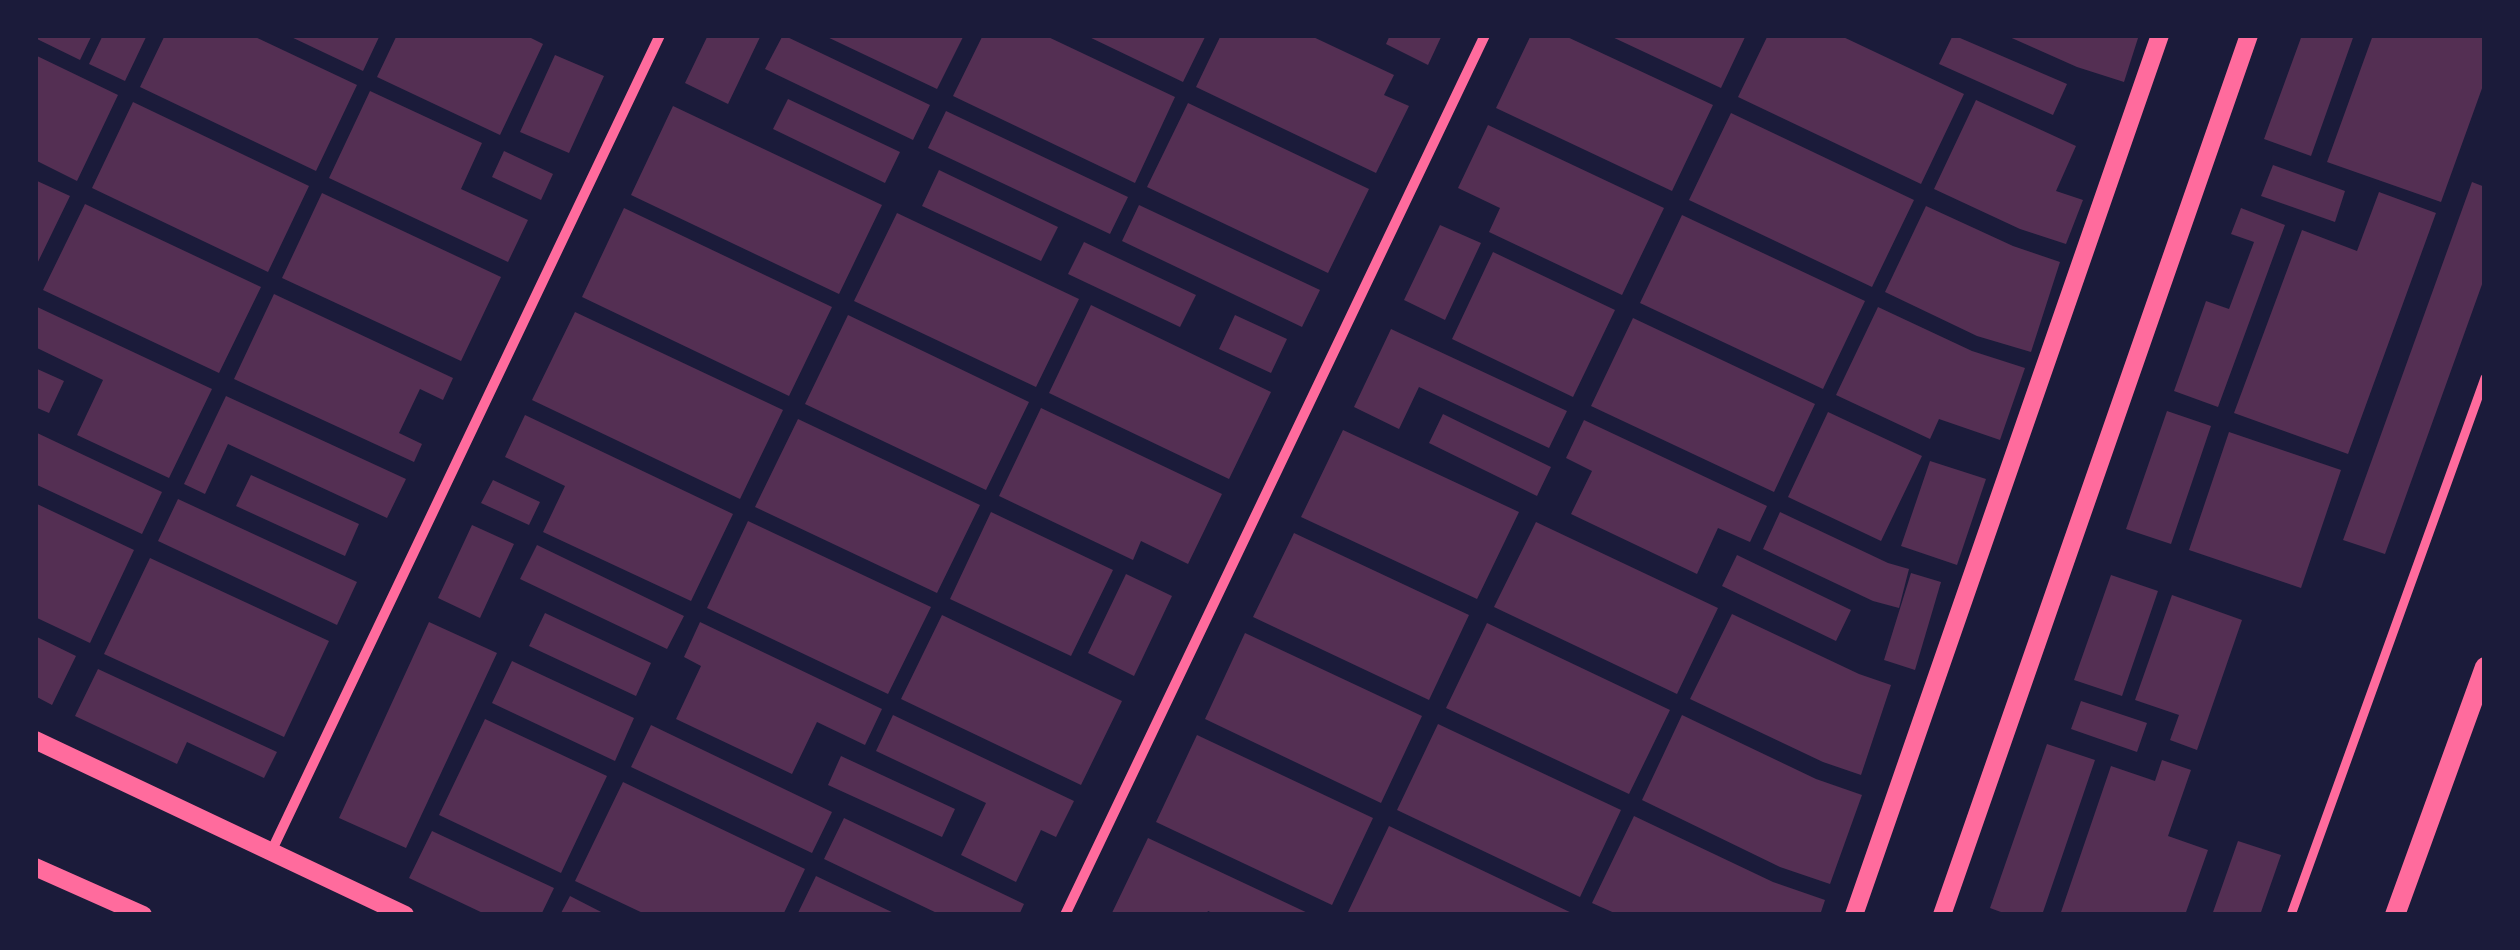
<!DOCTYPE html>
<html>
<head>
<meta charset="utf-8">
<style>
  body { margin:0 }
  #map { position:relative; width:2520px; height:950px; overflow:hidden; background:#1b1b3a; font-family:"Source Serif 4",serif }
  canvas { display:block }
  .frame { position:absolute; inset:0; border:38px solid #1b1b3a; pointer-events:none }
</style>
</head>
<body>
<div id="map">
<canvas width="2520" height="950"></canvas>
<div class="frame"></div>
</div>
<script>
const c = document.querySelector('canvas').getContext('2d');
c.lineJoin = 'round';
function fill(path, color) { c.fillStyle = color; c.fill(path, 'evenodd'); }
const shape = rows => new Path2D(rows.map(r => 'M' + r).join(''));
function trace(path, color, width, dash) { c.strokeStyle = color; c.lineWidth = width; c.lineCap = dash ? 'butt' : 'round'; c.setLineDash(dash || []); c.stroke(path); }
fill(shape([
  [35,35,92,35,80,60,35,38],
  [103,35,147,35,125,81,89,64],
  [165,35,251,35,357,85,316,171,140,87],
  [287,35,380,35,363,71],
  [397,35,525,35,543,44,500,135,377,77],
  [708,35,761,35,728,104,685,83],
  [783,35,930,105,913,140,765,69],
  [823,35,964,35,937,89],
  [983,35,1044,35,1175,97,1135,183,953,96],
  [1085,35,1206,35,1183,82],
  [1221,35,1309,35,1394,75,1384,95,1409,106,1376,173,1196,87],
  [1390,35,1442,35,1428,65,1386,44],
  [1531,35,1563,35,1713,105,1672,191,1496,108],
  [1608,35,1746,35,1721,88],
  [1768,35,1839,35,1964,94,1921,184,1738,97],
  [1953,35,2067,84,2053,115,1939,64],
  [2005,35,2139,35,2124,82,2077,67],
  [2302,35,2354,35,2311,156,2264,139],
  [2373,35,2485,35,2485,80,2441,202,2327,162],
  [35,55,118,95,77,181,35,160],
  [555,55,604,76,569,153,520,132],
  [370,91,482,143,461,189,528,220,508,262,329,178],
  [788,99,900,152,885,183,773,129],
  [1976,100,2076,146,2056,191,2083,200,2066,244,2020,229,1934,189],
  [133,102,309,186,268,272,92,188],
  [1188,103,1369,189,1328,273,1147,187],
  [673,106,882,205,839,294,631,195],
  [946,111,1128,197,1110,234,928,148],
  [1731,113,1914,200,1872,287,1689,200],
  [1488,125,1664,208,1622,295,1489,232,1500,208,1458,188],
  [504,151,553,174,541,200,492,177],
  [2273,165,2345,191,2335,222,2261,196],
  [939,170,1058,227,1041,261,922,206],
  [35,180,70,196,35,268],
  [2472,182,2485,187,2485,276,2385,554,2343,540],
  [2379,192,2436,213,2348,454,2234,413,2302,230,2357,251],
  [322,193,501,277,461,361,282,278],
  [85,204,261,287,219,373,43,290],
  [1139,205,1320,290,1302,327,1122,241],
  [1926,206,2013,246,2060,262,2031,352,1977,336,1885,292],
  [624,208,832,307,789,396,582,297],
  [2241,208,2285,225,2218,407,2174,391,2206,301,2229,309,2254,242,2231,234],
  [897,213,1079,299,1036,387,854,301],
  [1682,215,1865,301,1823,389,1640,303],
  [1440,225,1481,243,1445,320,1404,300],
  [1084,242,1196,295,1180,327,1068,274],
  [1493,252,1615,310,1573,397,1452,339],
  [274,294,453,378,443,400,420,389,399,433,422,444,414,462,234,379],
  [1091,305,1271,392,1229,479,1049,393],
  [35,306,212,389,169,478,77,435,103,380,35,347],
  [1878,307,1972,351,2025,368,2000,440,1939,419,1930,439,1836,395],
  [575,312,783,410,740,499,532,400],
  [848,315,1029,402,986,490,805,404],
  [1235,315,1287,339,1271,373,1219,349],
  [1633,318,1815,404,1774,492,1591,406],
  [1391,329,1567,411,1549,448,1419,387,1399,429,1354,407],
  [35,368,64,381,49,413,35,407],
  [226,396,406,479,387,518,228,444,205,494,184,484],
  [1041,408,1222,494,1188,564,1141,541,1133,560,999,496],
  [2167,411,2211,426,2171,544,2126,529],
  [1828,412,1922,456,1881,541,1788,497],
  [1443,414,1551,467,1537,496,1429,443],
  [525,415,733,514,691,601,543,532,565,486,505,457],
  [798,419,980,505,937,593,755,507],
  [1584,420,1767,506,1750,542,1718,528,1697,574,1571,514,1592,471,1566,458],
  [1343,430,1519,512,1477,599,1301,517],
  [35,432,162,492,142,534,35,484],
  [2229,432,2341,470,2301,588,2189,550],
  [1930,461,1986,479,1957,565,1901,546],
  [251,475,359,524,345,556,236,506],
  [493,480,540,502,529,525,481,503],
  [178,499,357,582,337,625,158,541],
  [35,503,134,550,90,643,35,617],
  [991,512,1113,570,1071,656,950,599],
  [1780,512,1888,563,1909,569,1899,608,1873,601,1763,549],
  [748,521,931,607,888,694,707,608],
  [1536,522,1718,608,1677,694,1494,607],
  [472,525,514,544,480,618,438,598],
  [1294,533,1469,615,1429,700,1253,617],
  [537,545,684,616,667,649,520,579],
  [1737,555,1851,610,1836,641,1722,586],
  [150,558,329,641,284,737,104,654],
  [1911,573,1941,582,1915,670,1884,660],
  [1126,574,1172,596,1134,676,1088,653],
  [2111,575,2158,591,2122,696,2074,680],
  [2172,595,2242,620,2197,750,2170,740,2179,715,2135,700],
  [545,613,651,663,636,696,529,646],
  [1732,614,1859,674,1891,685,1861,775,1823,762,1690,699],
  [942,615,1122,701,1081,785,901,699],
  [429,622,497,653,406,848,339,818],
  [700,622,882,709,865,745,817,722,792,774,676,719,701,666,684,657],
  [1487,623,1670,710,1629,794,1446,708],
  [1245,633,1422,716,1381,803,1205,719],
  [35,636,76,656,52,705,35,696],
  [512,661,634,718,615,761,492,703],
  [98,669,277,752,264,778,187,742,177,764,75,716],
  [2081,701,2147,723,2137,752,2071,729],
  [893,715,1074,801,1056,837,1041,830,1016,882,961,855,986,803,876,751],
  [1682,715,1816,779,1862,795,1830,884,1780,867,1642,800],
  [485,719,607,776,561,873,439,815],
  [1438,724,1621,810,1580,897,1397,810],
  [651,725,832,812,812,853,631,767],
  [1197,735,1373,818,1332,905,1156,822],
  [2047,744,2095,760,2042,915,2009,915,1990,908],
  [841,756,955,809,942,837,828,785],
  [2162,760,2191,770,2168,836,2208,850,2185,915,2060,915,2111,766,2155,781],
  [623,782,805,869,783,915,647,915,575,881],
  [1634,816,1773,882,1825,900,1820,915,1619,915,1592,903],
  [844,818,1024,904,1019,915,941,915,824,859],
  [1389,826,1576,915,1355,915,1348,912],
  [432,831,554,888,541,915,487,915,409,878],
  [1148,838,1312,915,1217,915,1208,911,1206,915,1111,915],
  [2238,841,2281,855,2260,915,2212,915],
  [816,876,898,915,797,915],
  [570,896,607,915,560,915]
]), '#542f53');
trace(shape([
  [2291,915,2485,378]
]), '#ff6b9d', 9);
trace(shape([
  [271,852,660,35],
  [1065,915,1485,35]
]), '#ff6b9d', 10);
trace(shape([
  [35,740,405,915],
  [35,867,143,915],
  [1854,915,2160,35],
  [1942,915,2249,35]
]), '#ff6b9d', 18);
trace(shape([
  [2395,915,2485,667]
]), '#ff6b9d', 20);
</script>
</body>
</html>
